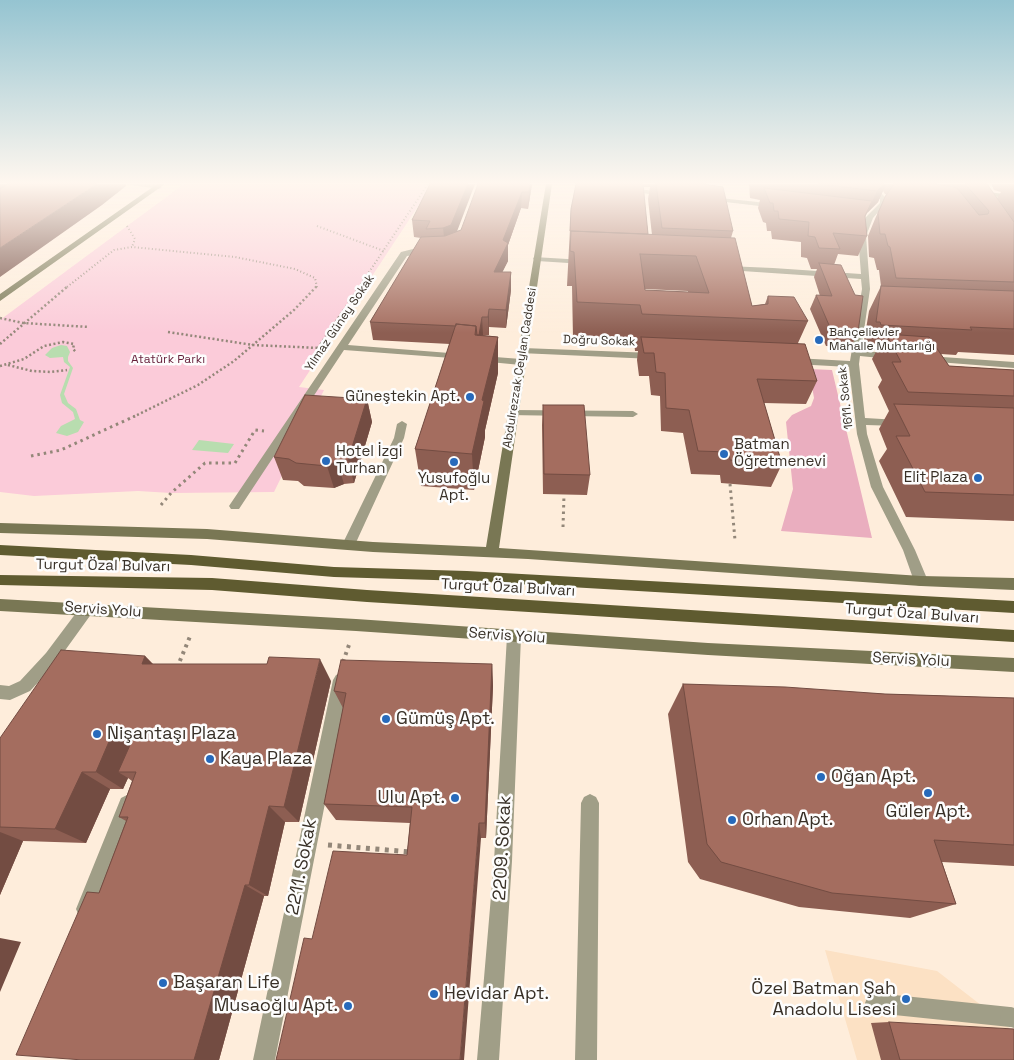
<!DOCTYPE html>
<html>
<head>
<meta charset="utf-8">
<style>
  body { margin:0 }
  canvas { display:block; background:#feeddb }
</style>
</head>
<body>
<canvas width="1014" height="1060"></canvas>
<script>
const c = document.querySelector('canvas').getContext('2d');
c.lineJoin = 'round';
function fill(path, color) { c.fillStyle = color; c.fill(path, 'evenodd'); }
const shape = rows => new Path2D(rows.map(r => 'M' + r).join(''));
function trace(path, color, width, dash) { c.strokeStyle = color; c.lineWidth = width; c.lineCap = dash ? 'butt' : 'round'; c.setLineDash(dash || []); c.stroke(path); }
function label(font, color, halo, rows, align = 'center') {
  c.font = font + ' "Space Grotesk",sans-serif'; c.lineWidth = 5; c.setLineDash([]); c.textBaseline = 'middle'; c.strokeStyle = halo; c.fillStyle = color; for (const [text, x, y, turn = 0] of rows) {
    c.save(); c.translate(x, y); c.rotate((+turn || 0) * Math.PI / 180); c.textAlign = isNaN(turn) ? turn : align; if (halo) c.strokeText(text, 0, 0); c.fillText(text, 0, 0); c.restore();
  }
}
fill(shape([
  [825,950,937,971,1008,1026,1014,1042,1014,1060,857,1060]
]), '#fce1c4');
fill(shape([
  [184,184,471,184,430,188,299,387,324,390,274,492,171,493,138,491,34,496,0,492,0,320]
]), '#fbcbd9');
fill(shape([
  [809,369,832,370,872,538,781,531,793,489,786,422,792,415,811,406,814,398]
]), '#eaaebf');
fill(shape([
  [61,345,67,346,70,352,68,357,68,361,73,368,64,394,68,403,76,409,80,420,84,422,78,432,67,436,56,433,61,426,75,419,73,412,62,403,60,395,70,367,64,362,63,357,50,358,45,355,52,348],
  [199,440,234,444,228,453,192,450]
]), '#b8ddaf');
trace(shape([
  [127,226,135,239,132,247],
  [317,226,384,251],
  [67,287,114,250,132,247,235,257,295,269,315,278,317,287],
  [359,287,428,184]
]), '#938779', 2, [1, 2.5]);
trace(shape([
  [0,318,23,323,89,327],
  [168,332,253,345,319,348],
  [0,344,68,286],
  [318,348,360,286],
  [8,365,32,371,51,372,67,370],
  [0,366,24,359,44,346,63,342,74,344,73,349,76,352],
  [133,417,198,385,234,361,294,310,317,286]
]), '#938779', 2.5, [2, 2.5]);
trace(shape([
  [31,456,61,450,135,416],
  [730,484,735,540],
  [161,505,171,493,205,463,235,463,255,430,264,431],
  [563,527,564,495]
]), '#938779', 3, [2.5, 4]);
trace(shape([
  [343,662,350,642],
  [177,668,191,634]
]), '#938779', 4, [3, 4.5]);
trace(shape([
  [328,845,411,852]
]), '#938779', 5, [4, 5.5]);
fill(shape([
  [512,410,633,411,638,414,633,417,508,415,507,413,512,410],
  [402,421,407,424,404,438,353,549,343,549,342,545,394,438,397,424,402,421],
  [87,603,92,605,94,609,92,613,56,663,30,691,10,700,0,699,0,685,9,686,20,681,46,653,82,605,87,603],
  [590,794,596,797,599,803,597,1060,575,1060,581,803,584,797,590,794],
  [875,993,1010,1007,1014,1008,1014,1026,1010,1027,875,1013,868,1010,865,1003,868,996,875,993]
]), '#a09e87');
fill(shape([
  [125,184,153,184,162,187,159,189,125,184],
  [871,184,877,184,880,192,886,198,886,203,873,218,866,236,870,289,861,351,890,353,895,356,890,359,860,356,859,364,865,418,899,420,904,423,899,426,866,425,867,434,883,487,915,550,928,581,926,585,921,586,916,585,914,581,903,550,871,487,857,434,849,367,795,364,790,361,795,358,850,361,862,289,861,279,727,270,723,268,727,266,773,268,861,274,858,236,866,217,880,203,880,199,874,193,871,184],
  [627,188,666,192,669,194,666,196,625,191,625,189,627,188],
  [711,197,776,204,779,206,776,208,709,200,709,198,711,197],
  [433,248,433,252,407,256,348,345,462,354,465,355,465,359,344,350,239,509,231,509,229,506,231,503,401,252,413,249,433,248],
  [534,257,584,260,588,262,584,264,537,261,533,259,534,257],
  [523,348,653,353,658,356,653,359,520,353,518,351,523,348],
  [482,356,521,359,526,362,521,365,479,361,479,357,482,356],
  [928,356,1014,362,1014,368,925,361,923,359,928,356],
  [514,630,519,632,521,636,512,861,499,1060,477,1060,494,861,507,636,509,632,514,630],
  [341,673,346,675,349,680,275,1060,253,1060,333,680,336,675,341,673],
  [127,795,133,798,136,804,93,916,86,919,79,916,76,909,121,798,127,795],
  [1010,1007,1014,1008,1014,1028,1003,1024,1000,1017,1003,1010,1010,1007]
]), '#a09e87');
fill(shape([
  [157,184,165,184,0,301,0,294,157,184],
  [546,184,552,184,499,548,921,576,1014,578,1014,590,921,586,528,559,373,552,207,539,0,533,0,523,207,529,373,542,486,547,546,184],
  [978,191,1014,195,1014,199,976,194,975,193,978,191],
  [0,599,356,619,708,643,1014,658,1014,672,708,655,356,631,0,611,0,599]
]), '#797754');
fill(shape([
  [0,545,191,555,334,567,467,571,1014,601,1014,613,467,581,334,577,191,565,0,555,0,545],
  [0,575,212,578,367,590,1014,630,1014,642,367,602,212,590,0,585,0,575]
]), '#5f5b30');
fill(shape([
  [430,184,457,231,461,230,532,184,528,209,521,208,508,245,508,261,502,272,511,272,511,290,506,328,489,327,489,335,483,335,498,337,498,373,485,430,485,437,474,490,421,486,415,449,450,344,373,340,370,322,421,238,414,237,412,220],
  [576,184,704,184,733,231,731,238,752,306,765,304,768,296,808,321,798,343,817,381,806,404,764,403,782,464,771,487,721,483,720,475,691,474,683,433,661,431,660,396,651,395,649,376,639,376,637,360,638,351,635,351,634,341,573,338,572,286,567,286,571,209],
  [643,187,650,187,648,199,652,235,648,234],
  [645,289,688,291,688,292,645,290],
  [749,184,987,184,997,198,1001,192,994,190,991,184,1014,184,1014,355,958,352,956,355,941,354,949,366,1014,370,1014,521,906,517,879,461,887,449,879,429,889,411,878,387,882,380,872,359,877,350,868,350,867,347,863,347,869,311,881,286,879,270,877,270,874,258,869,257,868,236,875,219,886,194,885,194,883,191,878,202,867,213,865,217,867,236,858,256,838,254,834,265,858,332,851,347,826,346,810,309,816,295,820,296,814,277,817,269,811,269,807,258,801,257,801,242,772,239,771,231,767,231,766,223,763,222,758,208,760,200,750,198],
  [367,399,372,422,354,483,344,484,334,488,304,486,298,481,283,480,274,457],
  [543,405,590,475,587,495,543,494,542,425],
  [145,656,153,664,331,681,299,822,285,822,268,896,264,896,219,1060,83,1060,99,893,126,821,119,817,132,781,128,778,123,789,110,789,86,843,23,841,0,895,0,738],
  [492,664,493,686,486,838,481,838,312,939,407,855,410,823,336,820,324,804,343,708,334,691],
  [683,684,885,694,1014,698,1014,866,942,862,956,904,910,918,799,907,700,879,688,862,668,714],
  [889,1022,1014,1060,881,1060,871,1023]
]), '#8d5e52');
fill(shape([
  [0,184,33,184,0,206],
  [97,184,126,184,126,186,102,205,0,277,0,248],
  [468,184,475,184,453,242,445,245,443,228],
  [530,184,532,184,528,209,529,192],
  [884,184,886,184,878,202,867,213,877,191],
  [522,192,521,208,508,245,508,261,494,289,494,272,503,240],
  [511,272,511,290,506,328,506,310],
  [489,309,489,335,488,317],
  [482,317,483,335,479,335],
  [498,337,498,373,485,430,485,437,474,490,472,454,482,400],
  [367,399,372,422,354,483,348,460],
  [337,461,344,484,334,488,327,466],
  [145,656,166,678,142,664],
  [320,659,331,681,299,822,284,807],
  [492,664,493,686,486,838,485,823],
  [119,734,143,753,118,772,128,778,123,789,96,772,111,737],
  [82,772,110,789,86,843,55,829],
  [269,806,285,822,268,896,249,885],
  [479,823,481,838,464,1060,460,1060],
  [0,832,23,841,0,895],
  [245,885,264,896,219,1060,194,1060],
  [0,938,21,942,0,992]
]), '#734c42');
const building = shape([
  [8,184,97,184,0,248,0,189,8,184],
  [430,184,468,184,451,225,443,228,426,229,430,221,412,220,430,184],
  [478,184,530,184,529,192,522,192,503,240,508,243,494,272,511,272,506,310,489,309,488,317,482,317,479,335,477,335,476,326,456,324,456,326,370,322,421,237,445,236,461,230,478,184],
  [576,184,643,184,648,234,570,231,571,209,576,184],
  [656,184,704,184,723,187,733,231,662,228,656,184],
  [819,184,884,184,877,191,819,184],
  [894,184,935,184,954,187,958,189,979,215,988,214,989,211,965,184,987,184,1014,222,1014,282,896,278,890,247,888,246,885,234,880,234,878,213,885,197,894,184],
  [764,188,872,201,865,216,867,236,833,233,840,249,819,248,815,237,808,236,809,222,779,219,778,211,774,211,773,203,770,203,764,188],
  [571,231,735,238,752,306,768,304,768,296,794,297,808,321,642,314,640,305,577,302,574,252,570,251,571,231],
  [640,254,696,256,709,293,645,290,640,254],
  [819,263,841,265,855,295,863,296,858,332,832,332,816,295,832,296,819,263],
  [881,286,1014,291,1014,329,970,327,972,330,881,325,880,322,876,322,881,286],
  [456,324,476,326,475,335,498,337,482,400,484,401,472,454,415,449,456,324],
  [886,334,929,337,949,366,1014,370,1014,396,908,392,892,362,901,362,886,334],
  [641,337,805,344,817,381,757,379,782,464,730,460,729,452,698,451,689,410,666,408,665,373,656,372,654,353,644,353,641,337],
  [305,395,367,399,348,460,337,461,327,466,296,463,289,459,274,457,305,395],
  [894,404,1014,408,1014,495,925,492,896,436,910,436,894,404],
  [543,405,584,405,590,475,544,474,543,405],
  [61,650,145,656,142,664,267,664,269,657,320,659,284,807,269,806,249,885,245,885,194,1060,83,1060,16,1055,87,892,99,893,128,817,119,817,136,772,118,772,130,745,126,736,119,734,111,737,96,772,82,772,55,829,0,827,0,738,61,650],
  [341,660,492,664,485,823,479,823,460,1060,276,1060,304,938,312,939,333,851,407,855,412,807,324,804,346,693,334,691,341,660],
  [683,684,785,687,885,694,1014,698,1014,845,934,840,956,904,832,893,721,862,707,844,683,684],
  [889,1022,1014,1029,1014,1060,900,1060,889,1022]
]);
fill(building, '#a46d5f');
trace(building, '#734c42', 1);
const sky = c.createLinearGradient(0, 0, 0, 333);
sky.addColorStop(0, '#95c4d1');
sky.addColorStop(0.55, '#fff7ef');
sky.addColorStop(1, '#fff7ef00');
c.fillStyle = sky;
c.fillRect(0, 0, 1014, 333);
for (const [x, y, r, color] of [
  [819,340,5,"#276abb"],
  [470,397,5,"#276abb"],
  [724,454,5,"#276abb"],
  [326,461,5,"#276abb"],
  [454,462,5,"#276abb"],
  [978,478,5,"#276abb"],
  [386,719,5,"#276abb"],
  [97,734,5,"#276abb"],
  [210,759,5,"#276abb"],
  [821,777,5,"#276abb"],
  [928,793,5,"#276abb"],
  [455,798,5,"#276abb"],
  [732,820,5,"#276abb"],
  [163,983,5,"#276abb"],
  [434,994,5,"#276abb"],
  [906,999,5,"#276abb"],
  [348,1006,5,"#276abb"]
]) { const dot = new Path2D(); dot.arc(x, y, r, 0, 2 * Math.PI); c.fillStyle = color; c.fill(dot); trace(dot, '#fdfdfd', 2); }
label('12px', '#383027', '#fdfdfd', [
  ["Yılmaz Güney Sokak",340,323,-56],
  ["Doğru Sokak",599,341,2],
  ["Abdulrezzak Ceylan Caddesi",520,368,-81],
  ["1611. Sokak",846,398,-96]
]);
label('12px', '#383027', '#fdfdfd', [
  ["Bahçelievler",829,333],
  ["Mahalle Muhtarlığı",829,347]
], 'left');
label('12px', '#651f3a', '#fdfdfd', [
  ["Atatürk Parkı",168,360]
]);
label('15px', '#383027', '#fdfdfd', [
  ["Güneştekin Apt.",460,397],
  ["Batman",734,445,"left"],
  ["Öğretmenevi",734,462,"left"],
  ["Hotel İzgi",336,452,"left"],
  ["Turhan",336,469,"left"],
  ["Elit Plaza",968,478],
  ["Yusufoğlu",454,479,"center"],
  ["Apt.",454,496,"center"]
], 'right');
label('15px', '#383027', '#fdfdfd', [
  ["Turgut Özal Bulvarı",103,566,1],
  ["Turgut Özal Bulvarı",508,588,3],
  ["Servis Yolu",103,610,4],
  ["Turgut Özal Bulvarı",912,614,4],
  ["Servis Yolu",507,636,4],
  ["Servis Yolu",911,660,3]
]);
label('18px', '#383027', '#fdfdfd', [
  ["Gümüş Apt.",396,719],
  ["Nişantaşı Plaza",107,734],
  ["Kaya Plaza",220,759],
  ["Oğan Apt.",831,777],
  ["Ulu Apt.",445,798,"right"],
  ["Güler Apt.",928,812,"center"],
  ["Orhan Apt.",742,820],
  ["Başaran Life",173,983],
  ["Özel Batman Şah",896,989,"right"],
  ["Anadolu Lisesi",896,1010,"right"],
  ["Hevidar Apt.",444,994],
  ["Musaoğlu Apt.",338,1006,"right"]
], 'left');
label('18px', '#383027', '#fdfdfd', [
  ["2209. Sokak",503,848,-87],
  ["2211. Sokak",302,867,-79]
]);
</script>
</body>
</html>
